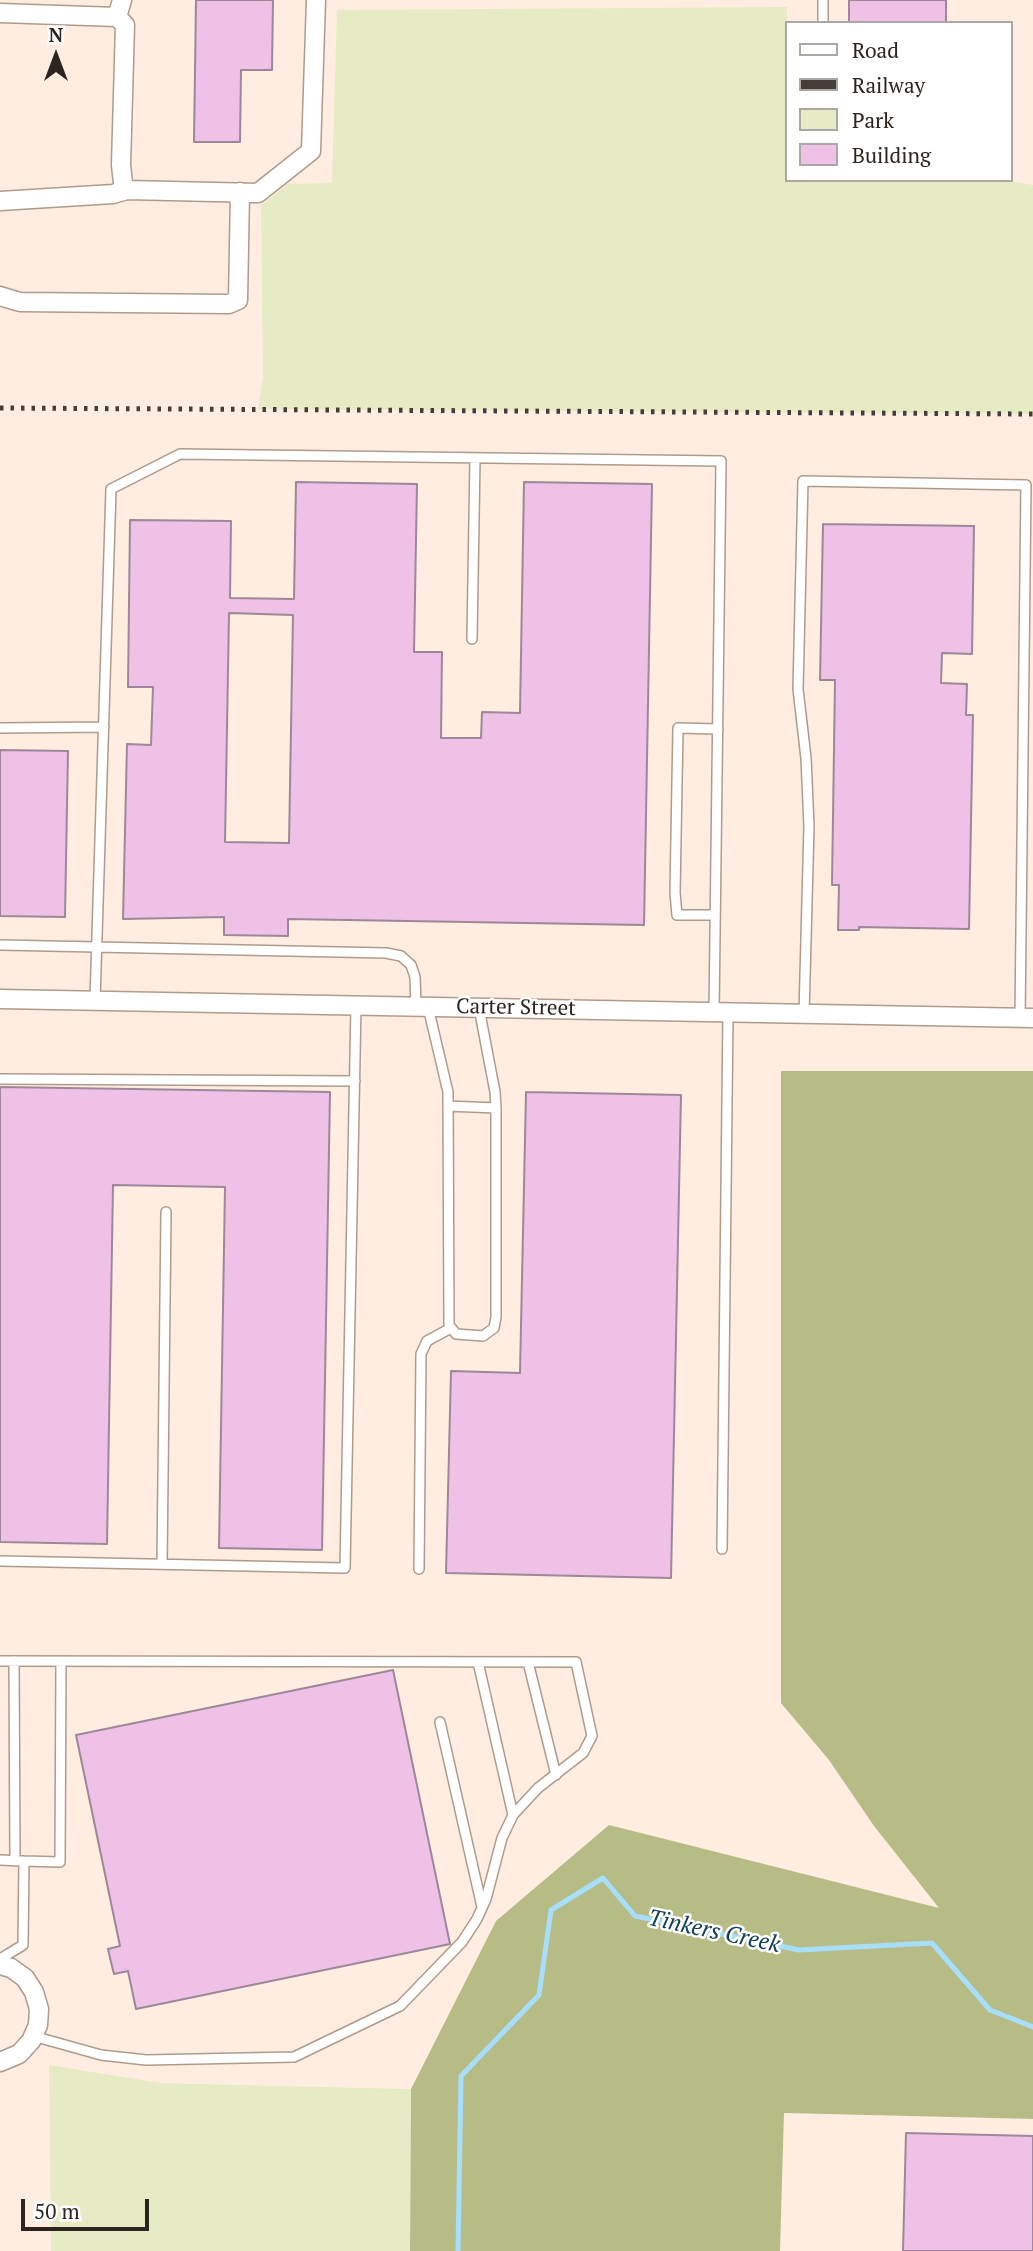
<!DOCTYPE html>
<html>
<head>
<meta charset="utf-8">
<style>
  body { margin:0 }
  #map { position:relative; width:1033px; height:2251px; overflow:hidden; background:#fcf8f4; font-family:"PT Serif",serif }
  canvas { display:block }
  .legend { position:absolute; left:785px; top:21px; width:228px; height:161px; box-sizing:border-box; background:#fff; border:2px solid #aba7a5; margin:0; padding:9px 12px; list-style:none; font-size:21px; color:#2c241e }
  .legend li { display:flex; align-items:center; gap:14px; height:35px }
  .legend b { width:35px; border:2px solid #aba7a5 }
  .north { position:absolute; left:21px; top:21px; width:70px; height:70px; -webkit-text-stroke:5px #fff; paint-order:stroke; rotate:0deg; font-size:19px; font-weight:700; line-height:28px; text-align:center; color:#2c241e }
  .north::after { content:''; display:block; margin:auto; width:24px; height:32px; background:#2c241e; clip-path:polygon(50% 0,100% 100%,50% 72%,0 100%) }
  .scale { position:absolute; left:21px; top:2199px; width:128px; height:32px; box-sizing:border-box; border:4px solid #2c241e; border-top:0; padding-left:9px; font-size:21px; line-height:24px; white-space:nowrap; color:#2c241e; -webkit-text-stroke:5px #fff; paint-order:stroke }
</style>
</head>
<body>
<div id="map">
<canvas width="1033" height="2251"></canvas>
<ul class="legend">
<li><b style="height:9px;background:#fff"></b>Road</li>
<li><b style="height:9px;background:#453d37"></b>Railway</li>
<li><b style="height:19px;background:#e7ebc5"></b>Park</li>
<li><b style="height:19px;background:#efc1e6"></b>Building</li>
</ul>
<div class="north">N</div>
<div class="scale">50 m</div>
</div>
<script>
const c = document.querySelector('canvas').getContext('2d');
c.lineJoin = 'round';
function fill(path, color) { c.fillStyle = color; c.fill(path, 'evenodd'); }
const shape = rows => new Path2D(rows.map(r => 'M' + r).join(''));
function trace(path, color, width, dash) { c.strokeStyle = color; c.lineWidth = width; c.lineCap = dash ? 'butt' : 'round'; c.setLineDash(dash || []); c.stroke(path); }
function label(font, color, halo, rows, align = 'center') {
  c.font = font + ' "PT Serif",serif'; c.lineWidth = 5; c.setLineDash([]); c.textBaseline = 'middle'; c.strokeStyle = halo; c.fillStyle = color; for (const [text, x, y, turn = 0] of rows) {
    c.save(); c.translate(x, y); c.rotate((+turn || 0) * Math.PI / 180); c.textAlign = isNaN(turn) ? turn : align; if (halo) c.strokeText(text, 0, 0); c.fillText(text, 0, 0); c.restore();
  }
}
fill(shape([
  [0,0,1033,0,1033,1935,496,1921,411,2089,160,2083,154,2251,0,2251],
  [786,23,1010,23,1010,180,786,180],
  [784,2113,1033,2119,1033,2251,780,2251]
]), '#feede0');
fill(shape([
  [787,7,785,141,786,180,1004,180,1033,185,1033,414,258,409,263,377,261,206,287,184,332,183,337,10],
  [49,2065,160,2083,411,2089,410,2251,51,2251]
]), '#e7ebc5');
fill(shape([
  [781,1071,1033,1071,1033,2119,784,2113,780,2251,410,2251,411,2089,496,1921,609,1825,939,1908,874,1826,829,1760,781,1703]
]), '#b7bc87');
trace(shape([
  [458,2251,461,2076,539,1995,551,1910,603,1878,635,1916,799,1950,932,1943,990,2010,1033,2027]
]), '#a6defc', 5);
const building = shape([
  [196,0,273,0,272,70,241,70,240,142,194,142,196,0],
  [849,0,946,0,946,23,849,23,849,0],
  [296,482,417,484,414,652,442,652,441,738,481,738,482,712,520,713,524,482,652,484,644,925,288,919,288,936,224,935,224,917,123,919,127,744,151,745,153,687,128,687,130,520,231,521,230,598,294,599,296,482],
  [229,613,293,615,289,843,225,842,229,613],
  [823,524,974,526,972,654,942,653,941,683,967,684,966,715,973,715,969,929,859,927,859,930,838,930,839,885,832,885,835,680,820,680,823,524],
  [0,750,68,751,65,917,0,916,0,750],
  [0,1087,330,1092,322,1550,219,1548,225,1187,113,1185,107,1544,0,1542,0,1087],
  [526,1092,681,1095,671,1578,446,1573,451,1371,520,1373,526,1092],
  [393,1670,450,1944,136,2009,128,1971,114,1974,111,1962,108,1949,120,1946,76,1735,393,1670],
  [906,2133,1033,2136,1033,2251,903,2251,906,2133]
]);
fill(building, '#efc1e6');
trace(building, '#9c8898', 2);
const service = shape([
  [823,0,823,23],
  [472,639,475,458],
  [0,728,104,727],
  [715,915,677,915,675,893,678,728,718,729],
  [0,945,386,953,401,956,411,965,415,977,416,1006],
  [95,1000,111,489,180,454,721,461,714,1012],
  [428,1007,448,1092,449,1325,456,1334,483,1336,494,1328,496,1317,496,1108,495,1092,479,1008],
  [804,1014,809,826,806,758,798,689,803,481,1026,485,1020,1018],
  [0,1079,355,1081],
  [448,1106,496,1108],
  [722,1549,728,1013],
  [0,1561,345,1568,356,1005],
  [162,1564,166,1212],
  [419,1569,421,1354,427,1341,451,1328],
  [0,1661,576,1662,592,1736,583,1753,538,1788,513,1815,502,1838,486,1899,477,1919,462,1942,400,2006,294,2057,146,2060,101,2055,33,2036],
  [14,1661,15,1861],
  [478,1662,513,1815],
  [528,1662,556,1775],
  [440,1722,482,1907],
  [0,1860,24,1861,23,1945,0,1959],
  [24,1861,60,1862,61,1662]
]);
const minor = shape([
  [0,13,117,17,125,25,121,165,123,183,127,190,258,193,311,151,316,0],
  [117,17,122,0],
  [0,201,113,194,127,190],
  [0,296,20,302,229,304,238,300,240,192],
  [0,999,1033,1018],
  [0,1965,11,1968,25,1978,34,1992,39,2009,38,2025,31,2041,19,2054,0,2062]
]);
trace(service, '#af9b8b', 12);
trace(minor, '#af9b8b', 21);
trace(service, '#fff', 9);
trace(minor, '#fff', 18);
trace(shape([
  [0,408,1033,414]
]), '#453d37', 5, [3.5, 7]);
label('21px', '#2c241e', '#fff', [
  ["Carter Street",516,1008,1]
]);
label('italic 23px', '#114055', '#fff', [
  ["Tinkers Creek",714,1932,12]
]);
</script>
</body>
</html>
